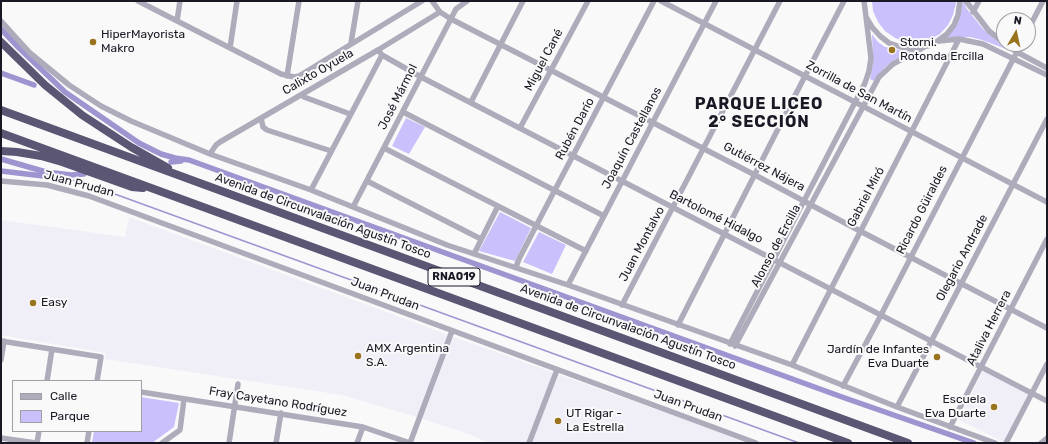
<!DOCTYPE html>
<html>
<head>
<meta charset="utf-8">
<style>
  body { margin:0 }
  #map { position:relative; width:1048px; height:444px; overflow:hidden; background:#f9f9f9; font-family:Rubik,sans-serif }
  canvas { display:block }
  .frame { position:absolute; inset:0; border:2px solid #1a1824; pointer-events:none }
  .legend { position:absolute; left:12px; top:380px; width:130px; height:52px; box-sizing:border-box; background:#f9f9f9; border:1px solid #a09fa4; margin:0; padding:5px 7px; list-style:none; font-size:12px; color:#1a1824 }
  .legend li { display:flex; align-items:center; gap:8px; height:20px }
  .legend b { width:20px; border:1px solid #a09fa4 }
  .north { position:absolute; left:996px; top:12px; width:40px; height:40px; box-sizing:border-box; background:#f9f9f9; border:1px solid #a09fa4; border-radius:50%; rotate:9deg; font-size:11px; font-weight:700; line-height:16px; text-align:center; color:#1a1824 }
  .north::after { content:''; display:block; margin:auto; width:14px; height:18px; background:#9a731f; clip-path:polygon(50% 0,100% 100%,50% 72%,0 100%) }
</style>
</head>
<body>
<div id="map">
<canvas width="1048" height="444"></canvas>
<div class="frame"></div>
<ul class="legend">
<li><b style="height:5px;background:#aeacbb"></b>Calle</li>
<li><b style="height:11px;background:#cac1fc"></b>Parque</li>
</ul>
<div class="north">N</div>
</div>
<script>
const c = document.querySelector('canvas').getContext('2d');
c.lineJoin = 'round';
function fill(path, color) { c.fillStyle = color; c.fill(path, 'evenodd'); }
const shape = rows => new Path2D(rows.map(r => 'M' + r).join(''));
function trace(path, color, width, dash) { c.strokeStyle = color; c.lineWidth = width; c.lineCap = dash ? 'butt' : 'round'; c.setLineDash(dash || []); c.stroke(path); }
function label(font, color, halo, rows, align = 'center') {
  c.font = font + ' Rubik,sans-serif'; c.lineWidth = 4; c.setLineDash([]); c.textBaseline = 'middle'; c.strokeStyle = halo; c.fillStyle = color; for (const [text, x, y, turn = 0] of rows) {
    c.save(); c.translate(x, y); c.rotate((+turn || 0) * Math.PI / 180); c.textAlign = isNaN(turn) ? turn : align; if (halo) c.strokeText(text, 0, 0); c.fillText(text, 0, 0); c.restore();
  }
}
fill(shape([
  [129,217,443,333,697,424,747,443,490,443,466,433,413,416,342,395,105,359,106,353,1,335,1,220,125,237],
  [983,371,1028,393,1004,442,959,420]
]), '#f0eff8');
fill(shape([
  [872,1,955,1,956,3,953,15,948,25,940,34,929,40,918,43,906,42,895,38,885,31,878,22,873,11],
  [963,1,967,9,983,29,1006,49,982,40,970,37,944,38,960,16],
  [872,34,878,42,885,47,911,52,894,60,884,68,874,81,870,79,873,62],
  [406,118,425,127,409,154,392,146],
  [500,212,531,228,515,261,479,251],
  [539,232,566,245,552,274,523,262],
  [141,397,179,403,174,427,152,443,92,443,94,431,141,431]
]), '#cac1fc');
trace(shape([
  [52,177,77,181,90,185,799,443]
]), '#9e94d0', 1.5);
trace(shape([
  [1,29,19,48,65,92,139,143,161,154,175,158,189,160,842,397,974,443],
  [1,73,34,85],
  [1,159,46,172,71,175,84,174],
  [171,162,181,161],
  [1,171,52,177]
]), '#9e94d0', 5.5);
trace(shape([
  [138,1,281,74,294,77,299,76,422,1],
  [432,1,440,12,451,19,755,175,860,231,1047,328],
  [661,1,1047,202],
  [864,1,866,17,872,27,880,36,889,43,901,47,912,49,932,45,947,34,954,25,958,15,960,1],
  [966,1,989,31,1004,43],
  [973,12,979,1],
  [1,21,30,53,69,85,101,106,131,121,210,154,311,190,447,245,568,285,792,365,897,407,995,443],
  [177,21,180,1],
  [1028,30,1043,1],
  [939,41,959,39,983,44,1047,75],
  [351,43,358,1],
  [1005,44,1017,52,1047,68],
  [230,48,237,1],
  [378,50,382,55,421,77,1047,401],
  [287,76,299,1],
  [302,94,304,97,350,114],
  [471,102,523,1],
  [403,112,604,216],
  [261,118,263,127,267,130,331,151],
  [520,128,588,1],
  [384,148,586,251],
  [210,154,216,145,220,142,378,50,440,12],
  [1,181,47,185,89,196,756,443],
  [367,181,481,239],
  [311,190,382,55],
  [353,207,456,9,467,1],
  [474,254,498,206],
  [516,267,519,259,536,226,654,1],
  [568,285,716,1],
  [622,305,780,1],
  [678,325,805,76,844,1],
  [1,341,101,357,97,381],
  [730,344,865,83,869,71,871,58,866,17],
  [735,346,879,77,893,64,924,47],
  [1,360,4,341],
  [792,365,959,39],
  [47,381,52,349],
  [843,386,881,315,1021,44],
  [141,392,363,427,410,443],
  [897,407,1047,119],
  [950,427,1047,239],
  [1,438,36,443],
  [37,443,39,431],
  [87,443,89,431],
  [162,443,180,430,184,399],
  [229,443,238,384],
  [276,443,281,413],
  [357,443,363,427],
  [410,443,452,331],
  [529,443,557,370],
  [1006,443,1047,364],
  [1041,443,1047,438]
]), '#aeacbb', 5.5);
trace(shape([
  [1,42,45,85,82,115,131,147,168,168],
  [1,110,908,443],
  [1,133,848,443],
  [1,151,17,152,41,156,62,162,132,187,143,188]
]), '#5a5674', 8);
for (const [x, y, r, color] of [
  [93,42,4,"#9a731f"],
  [892,50,4,"#9a731f"],
  [33,303,4,"#9a731f"],
  [358,356,4,"#9a731f"],
  [937,357,4,"#9a731f"],
  [994,407,4,"#9a731f"],
  [558,421,4,"#9a731f"]
]) { const dot = new Path2D(); dot.arc(x, y, r, 0, 2 * Math.PI); c.fillStyle = color; c.fill(dot); trace(dot, '#f9f9f9', 1.5); }
for (const [x, y, w] of [
  [454,277,52]
]) { const box = new Path2D(); box.roundRect(x - w / 2, y - 9, w, 18, 3); c.fillStyle = '#f9f9f9'; c.fill(box); trace(box, '#1a1824', 1); }
label('bold 11px', '#1a1824', null, [
  ["RNA019",454,277]
]);
label('12px', '#1a1824', '#f9f9f9', [
  ["HiperMayorista",101,35],
  ["Makro",101,49],
  ["Storni.",900,43],
  ["Rotonda Ercilla",900,57],
  ["Easy",41,303],
  ["AMX Argentina",366,349],
  ["S.A.",366,363],
  ["Jardín de Infantes",929,350,"right"],
  ["Eva Duarte",929,364,"right"],
  ["Escuela",986,400,"right"],
  ["Eva Duarte",986,414,"right"],
  ["UT Rigar -",566,414],
  ["La Estrella",566,428]
], 'left');
label('12px', '#1a1824', '#f9f9f9', [
  ["Miguel Cané",544,60,-62],
  ["Calixto Oyuela",318,72,-30],
  ["Zorrilla de San Martín",859,92,28],
  ["José Mármol",398,97,-63],
  ["Rubén Darío",575,129,-62],
  ["Joaquín Castellanos",632,138,-62],
  ["Gutiérrez Nájera",764,167,28],
  ["Juan Prudan",79,184,15],
  ["Gabriel Miró",866,197,-62],
  ["Ricardo Güiraldes",922,210,-63],
  ["Avenida de Circunvalación Agustín Tosco",323,216,20],
  ["Bartolomé Hidalgo",716,217,27],
  ["Juan Montalvo",642,244,-62],
  ["Alonso de Ercilla",776,246,-62],
  ["Olegario Andrade",962,258,-62],
  ["Juan Prudan",385,294,21],
  ["Avenida de Circunvalación Agustín Tosco",628,327,20],
  ["Ataliva Herrera",989,328,-63],
  ["Fray Cayetano Rodríguez",278,402,9],
  ["Juan Prudan",688,406,20]
]);
c.letterSpacing = '1px';
label('bold 16px', '#1a1824', '#f9f9f9', [
  ["PARQUE LICEO",759,104],
  ["2° SECCIÓN",759,122]
]);
c.letterSpacing = '0px';
</script>
</body>
</html>
